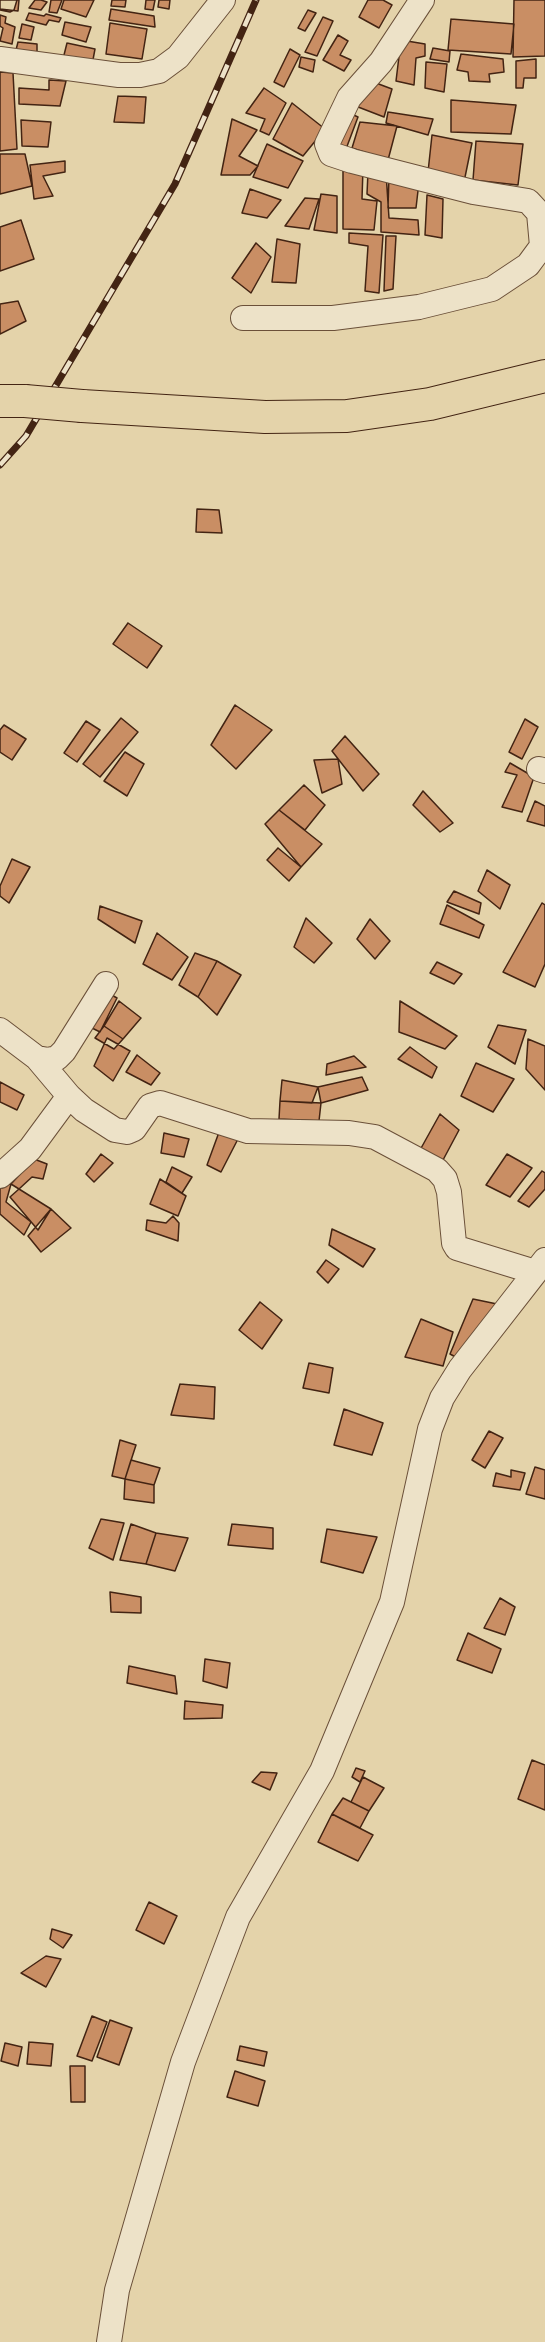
<!DOCTYPE html>
<html>
<head>
<meta charset="utf-8">
<style>
  body { margin:0 }
  canvas { display:block; background:#e4d3aa }
</style>
</head>
<body>
<canvas width="545" height="2342"></canvas>
<script>
const c = document.querySelector('canvas').getContext('2d');
c.lineJoin = 'round';
function fill(path, color) { c.fillStyle = color; c.fill(path, 'evenodd'); }
const shape = rows => new Path2D(rows.map(r => 'M' + r).join(''));
function trace(path, color, width, dash) { c.strokeStyle = color; c.lineWidth = width; c.lineCap = dash ? 'butt' : 'round'; c.setLineDash(dash || []); c.stroke(path); }
const building = shape([
  [0,0,17,0,14,10,10,12,0,10,0,0],
  [0,0,19,0,18,11,0,9,0,0],
  [35,0,41,0,47,2,41,10,29,8,35,0],
  [51,0,62,0,57,13,49,12,51,0],
  [64,0,94,0,86,17,61,9,64,0],
  [112,0,126,0,125,7,111,6,112,0],
  [146,0,155,0,153,10,145,9,146,0],
  [159,0,170,0,169,9,158,7,159,0],
  [368,0,383,0,392,5,379,28,359,17,368,0],
  [514,0,545,0,545,56,513,57,514,0],
  [111,9,154,16,155,27,109,20,111,9],
  [308,10,316,13,305,31,298,28,308,10],
  [29,13,44,16,46,14,61,18,59,22,49,20,46,25,26,20,29,13],
  [0,15,6,17,5,23,15,27,12,44,0,41,3,28,0,26,0,15],
  [323,17,333,21,317,56,305,52,323,17],
  [451,19,514,24,511,54,448,50,451,19],
  [65,22,91,27,86,42,62,35,65,22],
  [110,23,147,29,142,59,106,54,110,23],
  [22,24,34,27,31,40,19,38,22,24],
  [338,35,348,41,340,55,351,60,344,71,323,60,338,35],
  [401,40,425,44,425,56,416,58,414,85,396,81,401,40],
  [18,42,37,44,37,52,14,58,18,42],
  [67,43,95,49,92,65,63,59,67,43],
  [433,48,450,51,449,62,430,59,433,48],
  [290,49,300,55,284,87,274,82,290,49],
  [461,54,503,59,504,72,489,74,490,82,469,81,468,72,457,70,461,54],
  [301,57,315,60,313,72,299,67,301,57],
  [536,59,536,78,524,78,523,88,516,88,516,61,536,59],
  [426,62,447,64,444,92,425,88,426,62],
  [0,72,13,73,17,149,0,151,0,72],
  [49,80,66,81,60,106,19,104,19,88,49,90,49,80],
  [368,80,392,89,384,117,353,105,368,80],
  [264,88,286,103,269,135,260,131,265,119,246,113,264,88],
  [118,96,146,97,144,123,114,122,118,96],
  [451,100,516,105,511,134,451,132,451,100],
  [292,103,325,129,303,156,273,139,292,103],
  [347,112,358,117,346,149,331,140,347,112],
  [388,112,433,119,428,135,386,123,388,112],
  [232,119,257,130,239,156,258,166,250,175,221,175,232,119],
  [21,120,51,122,48,147,22,146,21,120],
  [360,122,397,126,388,160,352,148,360,122],
  [432,135,472,143,464,182,428,172,432,135],
  [476,141,523,144,518,185,473,180,476,141],
  [267,144,303,161,288,188,253,177,267,144],
  [0,154,25,154,32,186,0,194,0,154],
  [65,161,65,172,43,176,53,196,34,199,30,165,65,161],
  [343,166,363,168,362,199,377,201,374,230,343,229,343,166],
  [368,172,386,173,389,218,418,220,419,235,381,232,381,202,367,194,368,172],
  [389,175,419,182,416,208,388,208,389,175],
  [250,189,281,200,267,218,242,213,250,189],
  [321,194,337,196,337,233,314,230,321,194],
  [427,195,443,199,442,238,425,235,427,195],
  [305,198,319,199,309,229,285,226,305,198],
  [21,220,34,259,0,271,0,227,21,220],
  [349,233,383,235,379,293,365,291,368,246,349,243,349,233],
  [386,236,396,236,393,289,384,291,386,236],
  [277,239,300,244,296,283,272,282,277,239],
  [256,243,271,257,251,293,232,278,256,243],
  [18,301,26,321,0,334,0,304,18,301],
  [197,509,219,510,222,533,196,532,197,509],
  [128,623,162,646,147,668,113,644,128,623],
  [235,705,272,730,236,769,211,745,235,705],
  [121,718,138,732,100,777,83,764,121,718],
  [525,719,538,727,522,759,509,752,525,719],
  [86,721,100,730,77,762,64,753,86,721],
  [4,725,26,739,12,760,0,752,0,730,4,725],
  [345,736,379,774,363,791,332,751,345,736],
  [125,752,144,764,127,796,104,781,125,752],
  [338,759,342,784,322,793,314,760,338,759],
  [510,763,534,777,522,812,502,807,517,775,505,772,510,763],
  [304,785,325,805,305,830,279,810,304,785],
  [423,791,453,823,440,832,413,805,423,791],
  [535,801,545,806,545,826,527,821,535,801],
  [279,810,322,844,301,867,265,824,279,810],
  [278,848,301,867,289,881,267,860,278,848],
  [12,859,30,867,9,903,0,896,0,886,12,859],
  [487,870,510,885,500,909,478,891,487,870],
  [454,891,481,903,479,914,447,902,454,891],
  [542,903,545,905,545,964,535,987,503,972,542,903],
  [447,905,484,925,479,938,440,924,447,905],
  [100,906,142,921,135,943,98,919,100,906],
  [306,918,332,943,314,963,294,947,306,918],
  [370,919,390,941,375,959,357,939,370,919],
  [157,933,188,957,172,980,143,964,157,933],
  [195,953,217,961,198,997,179,985,195,953],
  [217,961,241,975,217,1015,198,997,217,961],
  [437,962,462,974,454,984,430,973,437,962],
  [108,993,117,998,100,1032,86,1025,108,993],
  [119,1001,141,1018,123,1039,104,1026,119,1001],
  [400,1001,457,1036,445,1049,399,1032,400,1001],
  [498,1025,526,1030,515,1064,488,1047,498,1025],
  [104,1026,123,1039,114,1049,95,1038,104,1026],
  [107,1038,130,1051,113,1081,94,1066,107,1038],
  [528,1039,545,1046,545,1090,526,1069,528,1039],
  [410,1047,437,1067,432,1078,398,1059,410,1047],
  [137,1055,160,1073,151,1085,126,1072,137,1055],
  [354,1056,366,1067,326,1075,327,1064,354,1056],
  [476,1063,514,1079,493,1112,461,1096,476,1063],
  [362,1077,368,1090,321,1103,318,1087,362,1077],
  [282,1080,318,1087,312,1103,280,1101,282,1080],
  [0,1082,24,1095,17,1110,0,1102,0,1082],
  [280,1101,321,1103,319,1121,279,1119,280,1101],
  [440,1114,459,1130,443,1160,420,1150,440,1114],
  [222,1124,239,1137,221,1172,207,1165,222,1124],
  [164,1133,189,1139,184,1157,161,1153,164,1133],
  [101,1154,113,1163,94,1182,86,1174,101,1154],
  [507,1154,532,1168,510,1197,486,1185,507,1154],
  [34,1159,47,1164,43,1179,32,1177,19,1189,11,1184,34,1159],
  [172,1167,192,1177,182,1193,166,1182,172,1167],
  [542,1171,545,1173,545,1189,529,1207,518,1201,542,1171],
  [160,1179,186,1196,178,1216,150,1204,160,1179],
  [11,1184,6,1202,31,1222,24,1235,0,1214,0,1189,4,1185,11,1184],
  [19,1189,51,1209,38,1230,10,1197,19,1189],
  [51,1209,71,1228,41,1252,28,1236,51,1209],
  [173,1216,179,1223,178,1241,146,1230,147,1220,166,1223,173,1216],
  [332,1229,375,1249,363,1267,329,1245,332,1229],
  [326,1260,339,1269,328,1283,317,1272,326,1260],
  [473,1299,497,1304,461,1360,450,1354,473,1299],
  [260,1302,282,1320,262,1349,239,1330,260,1302],
  [421,1319,453,1332,443,1366,405,1357,421,1319],
  [309,1363,333,1368,329,1393,303,1388,309,1363],
  [180,1384,215,1387,214,1419,171,1415,180,1384],
  [344,1409,383,1423,372,1455,334,1445,344,1409],
  [489,1431,503,1438,485,1468,472,1460,489,1431],
  [120,1440,136,1445,125,1479,112,1476,120,1440],
  [131,1460,160,1468,154,1485,125,1479,131,1460],
  [535,1467,545,1470,545,1499,526,1494,535,1467],
  [511,1470,525,1473,520,1490,493,1486,496,1473,511,1477,511,1470],
  [125,1479,154,1485,154,1503,124,1499,125,1479],
  [101,1519,124,1523,113,1560,89,1548,101,1519],
  [131,1524,156,1533,146,1564,120,1560,131,1524],
  [232,1524,273,1528,273,1549,228,1545,232,1524],
  [327,1529,377,1537,363,1573,321,1562,327,1529],
  [156,1533,188,1538,175,1571,146,1564,156,1533],
  [110,1592,141,1597,141,1613,111,1612,110,1592],
  [500,1598,515,1607,505,1635,484,1628,500,1598],
  [468,1633,501,1649,492,1673,457,1660,468,1633],
  [205,1659,230,1663,227,1688,203,1681,205,1659],
  [129,1666,175,1676,177,1694,127,1683,129,1666],
  [185,1701,223,1705,222,1718,184,1719,185,1701],
  [532,1760,545,1765,545,1810,518,1799,532,1760],
  [356,1768,365,1771,360,1782,352,1777,356,1768],
  [261,1772,277,1773,270,1790,252,1782,261,1772],
  [363,1777,384,1788,369,1811,351,1802,363,1777],
  [343,1798,369,1811,360,1828,332,1814,343,1798],
  [332,1814,373,1835,358,1861,318,1842,332,1814],
  [149,1902,177,1916,164,1944,136,1930,149,1902],
  [52,1929,72,1935,63,1948,50,1939,52,1929],
  [46,1956,61,1959,46,1987,21,1973,46,1956],
  [92,2016,107,2022,92,2061,77,2056,92,2016],
  [110,2020,132,2028,119,2065,97,2057,110,2020],
  [29,2042,53,2044,51,2066,27,2064,29,2042],
  [5,2043,22,2047,18,2066,1,2061,5,2043],
  [240,2046,267,2052,264,2066,237,2060,240,2046],
  [70,2066,85,2066,85,2102,71,2102,70,2066],
  [235,2071,265,2081,258,2106,227,2097,235,2071]
]);
fill(building, '#c98e64');
trace(building, '#432413', 1.5);
const minor = shape([
  [0,59,119,75,140,75,159,71,178,57,223,0],
  [243,318,333,318,419,307,492,289,528,265,542,246,539,213,528,201,473,192,352,161,331,154,327,144,349,98,381,62,422,0],
  [539,769,545,771],
  [0,1030,37,1058,48,1060,57,1058,64,1051,106,984],
  [37,1058,69,1096,84,1110,115,1130,127,1132,134,1129,150,1106,160,1103,248,1131,349,1133,375,1137,437,1170,445,1179,449,1192,454,1243,457,1248,535,1272],
  [0,1176,30,1149,69,1096],
  [109,2342,117,2290,183,2062,238,1917,322,1771,392,1602,430,1429,442,1398,460,1369,545,1260]
]);
const major = shape([
  [0,401,25,401],
  [82,406,265,417,347,416,430,404,545,376]
]);
trace(minor, '#6b5039', 26);
trace(major, '#432413', 34);
trace(minor, '#ede2c8', 24);
trace(major, '#e4d3aa', 32);
const rail = shape([
  [0,465,26,436,175,184,256,0]
]);
trace(rail, '#432413', 7);
trace(rail, '#ede2c8', 4.5, [14]);
const majorBridge = shape([
  [25,401,82,406]
]);
trace(majorBridge, '#432413', 34, []);
trace(majorBridge, '#e4d3aa', 32);
</script>
</body>
</html>
